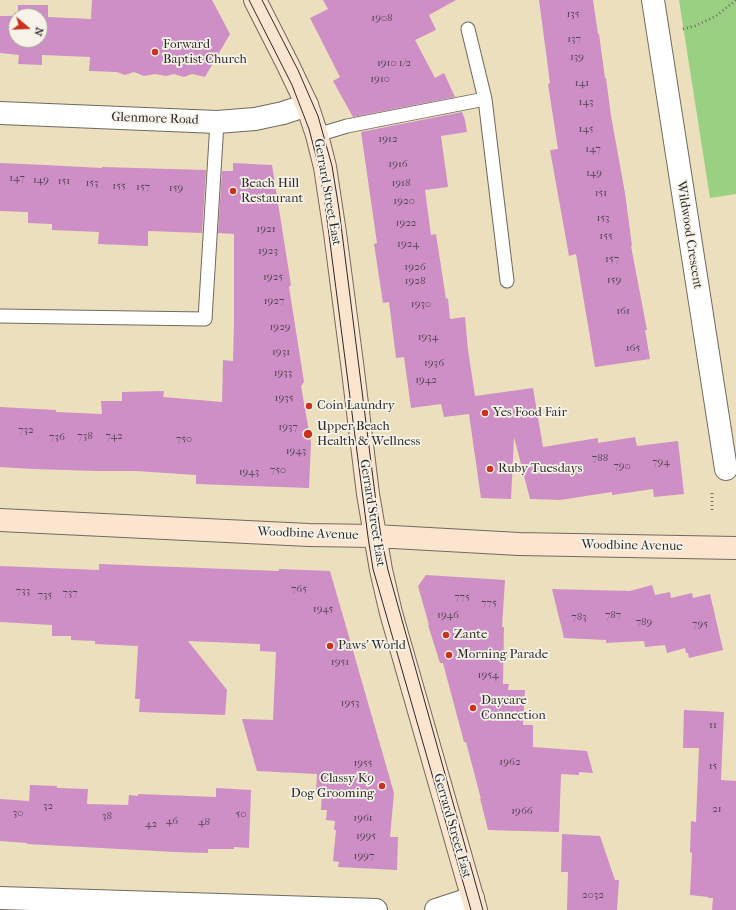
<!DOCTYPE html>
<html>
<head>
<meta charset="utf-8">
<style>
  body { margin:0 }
  #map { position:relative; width:736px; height:910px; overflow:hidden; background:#ecdfbd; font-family:"IM FELL French Canon",serif }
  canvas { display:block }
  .north { position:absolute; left:8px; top:8px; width:40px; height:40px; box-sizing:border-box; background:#f7f3e8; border:1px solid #a5a39c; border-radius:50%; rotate:109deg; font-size:11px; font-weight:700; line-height:16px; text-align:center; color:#2b2b2b }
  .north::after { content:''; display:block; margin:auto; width:14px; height:18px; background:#c8321e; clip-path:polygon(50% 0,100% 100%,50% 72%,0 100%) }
</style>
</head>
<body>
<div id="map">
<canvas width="736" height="910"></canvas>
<div class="north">N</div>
</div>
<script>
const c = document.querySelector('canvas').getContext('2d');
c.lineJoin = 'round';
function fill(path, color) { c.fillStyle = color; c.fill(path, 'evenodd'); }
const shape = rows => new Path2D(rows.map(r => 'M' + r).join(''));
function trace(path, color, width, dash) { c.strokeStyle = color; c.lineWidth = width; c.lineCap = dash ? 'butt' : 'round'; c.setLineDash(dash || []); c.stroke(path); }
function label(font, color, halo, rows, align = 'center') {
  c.font = font + ' "IM FELL French Canon",serif'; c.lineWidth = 3.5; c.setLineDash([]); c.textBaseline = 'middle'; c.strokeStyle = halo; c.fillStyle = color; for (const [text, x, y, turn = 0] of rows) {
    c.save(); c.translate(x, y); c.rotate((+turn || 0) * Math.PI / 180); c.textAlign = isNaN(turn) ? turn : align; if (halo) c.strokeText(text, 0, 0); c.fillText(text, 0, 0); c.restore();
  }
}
fill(shape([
  [679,0,736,0,736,194,710,198]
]), '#9ad082');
fill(shape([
  [92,0,212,0,230,34,205,77,192,74,184,77,174,74,166,76,155,74,144,76,134,72,125,75,117,72,89,71,90,57,42,55,42,65,18,64,19,55,0,53,0,16,18,16,18,5,48,5,48,17,91,19],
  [16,16,40,16,40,40,16,40],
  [323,0,456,0,429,15,436,30,415,40,435,78,444,73,455,97,353,117,333,81,340,77,310,18,328,9],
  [539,0,593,0,598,34,599,34,605,78,606,78,611,116,625,193,632,246,631,246,647,330,645,330,650,359,595,367,576,254,569,256,550,150,558,149,548,84,550,83],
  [462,112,465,120,467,132,441,136,448,187,425,190,431,235,436,234,446,299,448,298,450,319,465,317,468,350,475,396,533,388,543,447,598,438,598,443,635,437,637,446,678,441,684,494,654,497,653,489,612,495,612,492,560,500,530,499,514,437,511,499,481,498,469,414,444,417,441,404,411,408,404,357,396,358,389,302,383,303,374,244,377,243,361,132],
  [0,163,45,165,102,168,102,167,206,170,202,233,148,231,148,246,98,244,99,232,52,230,52,224,28,223,28,212,0,211],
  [233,163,272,165,291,285,289,287,304,382,301,386,311,443,309,488,196,484,196,475,136,471,96,471,33,469,0,467,0,407,56,410,56,412,102,414,101,401,122,401,122,392,164,391,163,397,222,402,223,360,233,361,234,322,234,234,218,233,222,171,233,171],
  [99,564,279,571,279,569,330,571,394,793,390,837,398,837,397,870,338,867,339,862,333,861,336,830,334,830,335,821,326,820,327,810,321,810,322,794,316,794,317,774,257,771,242,719,273,720,276,652,260,651,260,644,188,641,227,690,225,715,139,712,140,699,135,699,138,646,95,644,95,641,71,640,71,636,52,636,52,625,0,622,0,566,99,570],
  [426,575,505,580,502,627,504,627,503,684,509,684,508,690,525,690,523,725,533,725,533,747,587,751,593,773,579,772,579,775,561,774,559,832,488,830,480,798,481,799,466,742,464,742,443,663,440,663,428,625,429,625,418,586],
  [652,585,655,595,670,592,671,598,692,593,693,598,710,594,723,650,689,658,688,653,686,653,685,648,667,653,665,645,645,647,644,641,606,643,606,640,564,638,552,589,630,591],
  [684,710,724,712,721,780,736,781,736,910,712,910,713,898,708,898,708,897,690,895,692,853,690,852,691,821,696,822,699,748,683,748],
  [30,785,57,786,57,788,88,789,87,804,128,805,129,795,138,796,138,794,216,797,216,788,251,790,249,848,234,847,234,849,208,849,208,853,175,852,27,844,27,843,0,841,0,799,29,801],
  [562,834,600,836,615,880,619,880,617,910,567,910,568,872,561,872]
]), '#cd8fc6');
const lane = shape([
  [468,29,485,99,507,281],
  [317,135,347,126,485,99],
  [0,316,205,319,217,122]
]);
const street = shape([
  [653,0,726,469],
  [0,113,217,122,255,119,283,113,307,105],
  [0,898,376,910],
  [436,910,473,898]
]);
const secondary = shape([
  [255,0,288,65,307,105,317,135,325,167,335,233,352,363,368,494,381,570,391,613,476,910],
  [0,520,309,535,375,536,519,544,736,548]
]);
trace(lane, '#6f6a5e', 15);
trace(street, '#6f6a5e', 24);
trace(secondary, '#6f6a5e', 24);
trace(shape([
  [683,29,695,26,716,16,736,0],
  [712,493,712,512]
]), '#6f6a5e', 2.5, [1, 3]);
trace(lane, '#fff', 13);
trace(street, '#fff', 22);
trace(secondary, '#fce5cf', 22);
trace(shape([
  [249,0,292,85,309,129,317,160,324,196,368,537,373,569,471,910],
  [262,0,298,70,318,116,332,166,339,209,375,494,381,537,388,570,483,910]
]), '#2b2b2b', 1);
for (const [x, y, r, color] of [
  [155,52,4,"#c8321e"],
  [233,191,4,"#c8321e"],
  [309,406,4,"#c8321e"],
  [485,413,4,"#c8321e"],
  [308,434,5,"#c8321e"],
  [490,469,4,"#c8321e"],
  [446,635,4,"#c8321e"],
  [330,646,4,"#c8321e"],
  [449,655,4,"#c8321e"],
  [473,708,4,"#c8321e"],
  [382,786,4,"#c8321e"]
]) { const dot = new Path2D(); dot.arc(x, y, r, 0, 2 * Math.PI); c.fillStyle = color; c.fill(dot); trace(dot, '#f7f3e8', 1.5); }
label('11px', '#544452', null, [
  ["135",573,14],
  ["1908",382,18],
  ["137",574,39],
  ["139",577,57],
  ["1910 1/2",394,63],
  ["1910",380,79],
  ["141",582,83],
  ["143",586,102],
  ["145",586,129],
  ["1912",388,139],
  ["147",593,149],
  ["1916",398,164],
  ["149",594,173],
  ["147",17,178],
  ["149",41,180],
  ["151",64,181],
  ["153",92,183],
  ["1918",401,183],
  ["155",119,186],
  ["157",143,187],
  ["159",176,188],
  ["151",601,193],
  ["1920",404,201],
  ["153",603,218],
  ["1922",406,223],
  ["1921",266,229],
  ["155",606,236],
  ["1924",408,244],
  ["1923",268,251],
  ["157",612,259],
  ["1926",415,267],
  ["1925",273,277],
  ["159",614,280],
  ["1928",415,281],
  ["1927",274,301],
  ["1930",421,304],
  ["161",623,311],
  ["1929",280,327],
  ["1934",428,337],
  ["165",633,348],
  ["1931",281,352],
  ["1936",434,363],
  ["1933",283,373],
  ["1942",426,380],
  ["1935",284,398],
  ["1937",288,427],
  ["732",26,430],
  ["738",85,436],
  ["742",114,436],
  ["736",57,437],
  ["750",184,439],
  ["1943",296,451],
  ["788",600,458],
  ["794",661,462],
  ["790",622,466],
  ["750",278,470],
  ["1943",249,472],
  ["765",299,589],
  ["733",23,591],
  ["737",70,593],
  ["735",45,595],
  ["775",462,597],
  ["775",489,603],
  ["1945",323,609],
  ["1946",448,615],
  ["787",613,615],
  ["783",579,617],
  ["789",644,622],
  ["795",700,624],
  ["1951",340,662],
  ["1954",488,675],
  ["1953",350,703],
  ["11",713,725],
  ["1962",510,762],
  ["1955",363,763],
  ["15",713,766],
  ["32",48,806],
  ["21",717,809],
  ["1966",522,811],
  ["30",18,813],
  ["50",241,814],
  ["38",107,816],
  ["1961",363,818],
  ["46",172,821],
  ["48",204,822],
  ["42",151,824],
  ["1995",366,836],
  ["1997",364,856],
  ["2032",593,895]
]);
label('13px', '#2b2b2b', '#f7f3e8', [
  ["Forward",163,45],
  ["Baptist Church",163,60],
  ["Beach Hill",241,184],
  ["Restaurant",241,199],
  ["Coin Laundry",317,406],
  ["Yes Food Fair",493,413],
  ["Upper Beach",317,427],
  ["Health & Wellness",317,442],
  ["Ruby Tuesdays",498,469],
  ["Zante",454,635],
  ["Paws’ World",338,646],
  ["Morning Parade",457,655],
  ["Daycare",481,701],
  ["Connection",481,716],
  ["Classy K9",374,779,"right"],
  ["Dog Grooming",374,794,"right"]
], 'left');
label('13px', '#2b2b2b', '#f7f3e8', [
  ["Glenmore Road",155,119,2],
  ["Gerrard Street East",327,192,80],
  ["Wildwood Crescent",689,235,81],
  ["Gerrard Street East",372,513,81],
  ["Woodbine Avenue",308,534,2],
  ["Woodbine Avenue",632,546,1],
  ["Gerrard Street East",452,826,74]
]);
</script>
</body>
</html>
